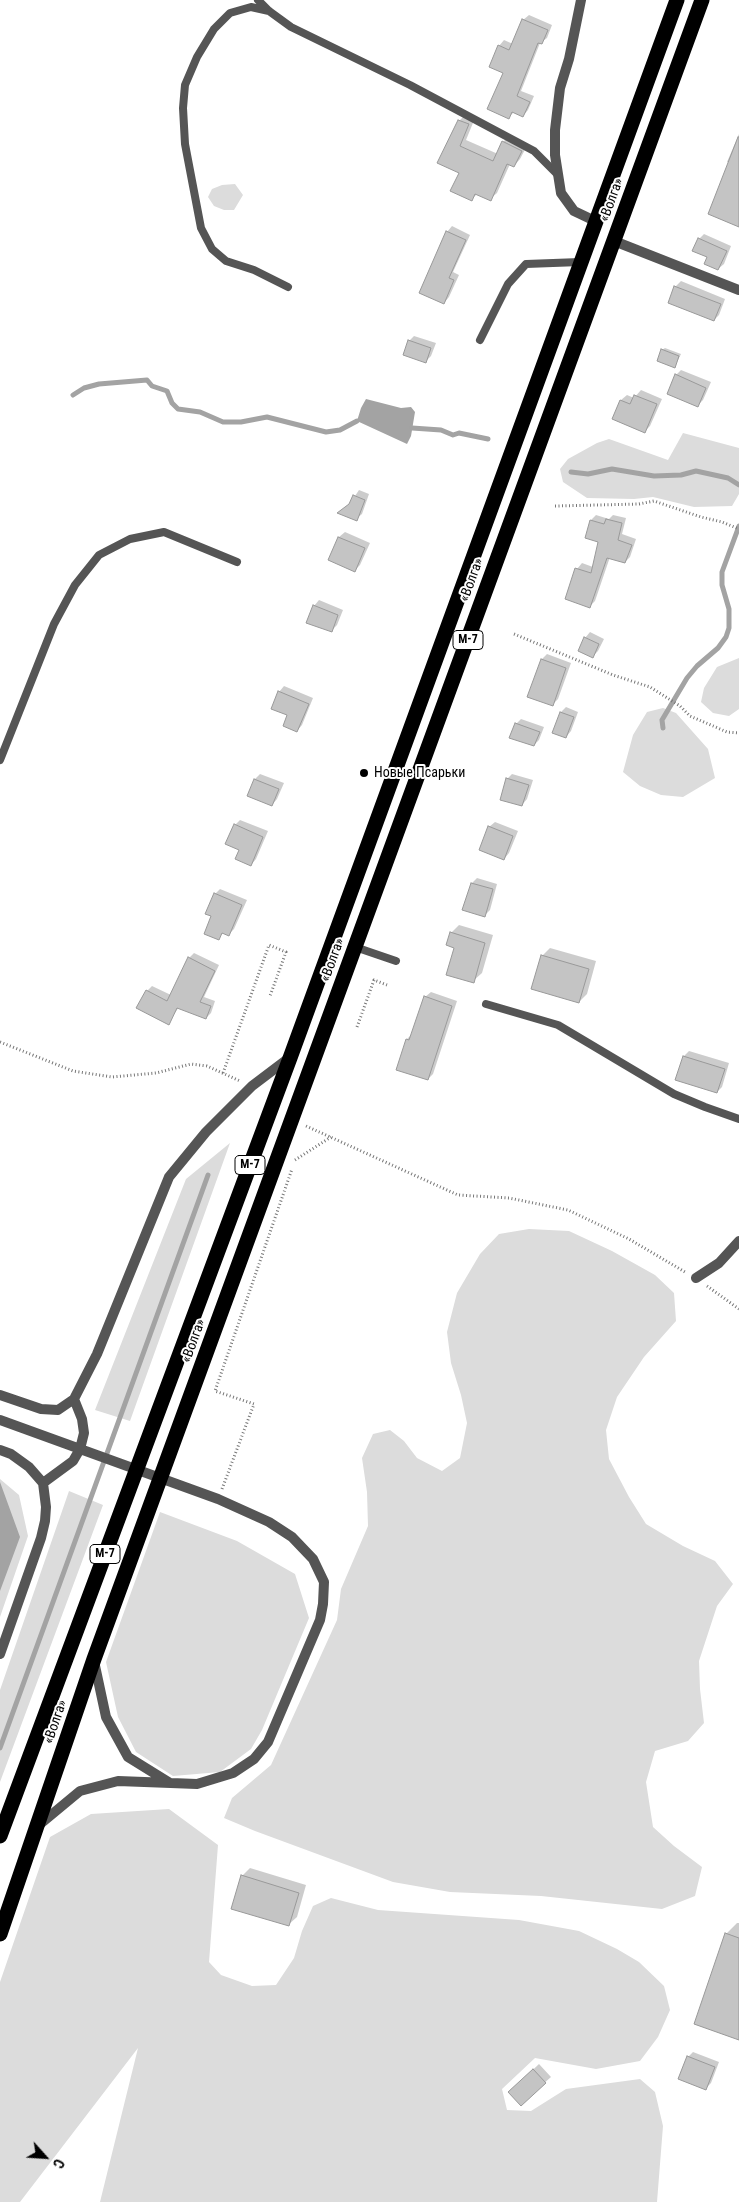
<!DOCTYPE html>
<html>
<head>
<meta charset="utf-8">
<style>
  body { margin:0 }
  #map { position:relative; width:739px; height:2202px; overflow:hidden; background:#fff; font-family:"Roboto Condensed",sans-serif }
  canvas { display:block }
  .north { position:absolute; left:20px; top:2132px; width:50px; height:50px; -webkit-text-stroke:4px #fff; paint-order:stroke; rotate:116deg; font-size:14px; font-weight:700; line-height:20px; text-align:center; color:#000 }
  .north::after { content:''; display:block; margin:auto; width:18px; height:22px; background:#000; clip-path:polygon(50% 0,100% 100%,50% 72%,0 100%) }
</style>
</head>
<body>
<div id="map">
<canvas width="739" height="2202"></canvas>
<div class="north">С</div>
</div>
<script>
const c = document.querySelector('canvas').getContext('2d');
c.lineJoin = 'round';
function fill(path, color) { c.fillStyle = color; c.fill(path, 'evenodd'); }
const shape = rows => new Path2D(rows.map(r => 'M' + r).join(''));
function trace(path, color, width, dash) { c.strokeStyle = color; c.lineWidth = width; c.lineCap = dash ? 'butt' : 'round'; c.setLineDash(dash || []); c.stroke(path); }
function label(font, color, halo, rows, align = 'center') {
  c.font = font + ' "Roboto Condensed",sans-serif'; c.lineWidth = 4; c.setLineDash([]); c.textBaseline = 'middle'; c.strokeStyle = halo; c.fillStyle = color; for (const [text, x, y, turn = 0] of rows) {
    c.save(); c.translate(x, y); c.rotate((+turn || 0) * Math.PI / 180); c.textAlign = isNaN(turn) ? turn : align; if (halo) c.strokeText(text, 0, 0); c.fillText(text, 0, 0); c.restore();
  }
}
fill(shape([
  [235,184,243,195,234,210,224,210,214,206,208,197,212,189,222,185],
  [683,433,739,448,739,494,732,506,694,507,653,497,634,499,587,498,563,482,560,469,568,459,597,443,609,439,668,460],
  [739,658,739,709,729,716,713,713,701,702,704,688,717,667],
  [663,708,676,713,708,749,715,778,683,797,661,795,640,786,623,772,633,735,647,712],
  [230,1143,130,1421,95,1410,186,1179],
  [529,1229,569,1231,612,1251,655,1275,674,1293,676,1321,644,1357,617,1397,606,1430,609,1459,629,1497,646,1524,683,1546,715,1561,733,1584,717,1606,699,1661,700,1689,704,1723,688,1741,655,1751,646,1782,653,1827,674,1846,702,1867,695,1896,662,1909,541,1896,450,1892,393,1882,255,1831,224,1818,232,1798,271,1765,337,1620,341,1589,368,1526,367,1492,362,1458,373,1434,390,1430,404,1441,417,1458,442,1471,460,1458,467,1423,461,1395,451,1363,447,1332,457,1293,480,1254,499,1234],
  [0,1479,19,1495,28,1536,0,1617],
  [69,1491,103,1505,0,1782,0,1690],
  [160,1512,237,1541,295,1574,309,1618,262,1730,251,1749,220,1772,173,1776,136,1752,118,1717,106,1662],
  [169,1809,218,1845,209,1962,221,1975,252,1986,276,1985,294,1958,302,1931,313,1906,331,1898,378,1910,519,1920,579,1931,617,1949,639,1962,664,1986,670,2010,658,2037,640,2061,596,2069,535,2058,502,2089,507,2110,531,2111,566,2089,640,2079,655,2092,663,2126,657,2202,100,2202,138,2048,20,2202,0,2202,0,1982,50,1837,91,1814]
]), '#dcdcdc');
fill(shape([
  [366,399,401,408,411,407,415,412,411,436,407,444,357,421,361,408],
  [0,1482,20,1537,0,1591]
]), '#a3a3a3');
fill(shape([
  [529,15,552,25,547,38,540,43,521,91,534,96,528,110,523,116,514,112,509,117,505,72,499,46,504,40,513,44,523,20],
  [466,114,475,118,466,140,498,154,503,142,510,135,528,144,520,159,514,166,510,164,497,193,490,199,477,194,471,200,460,172,459,121],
  [739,134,739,224,729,162,727,162],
  [452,226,470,235,453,272,459,275,449,297,444,303,447,232],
  [704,234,731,246,724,264,718,269,699,239],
  [681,281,725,299,719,315,714,320,675,287],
  [414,336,436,343,431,356,426,361,409,341],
  [665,348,681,354,675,366,662,350],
  [681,370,711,382,703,400,698,405,676,375],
  [641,390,662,399,650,426,644,432,613,419,621,400,627,395,634,398],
  [359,490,369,494,362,514,356,519,351,502],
  [596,515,609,519,613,515,626,518,622,534,636,539,630,557,625,562,610,557,595,601,590,606,577,569,582,563,593,567,599,541,586,538,591,520],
  [345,532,370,543,360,565,355,570,330,560,339,537],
  [319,600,343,610,337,625,332,630,314,606],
  [590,632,604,639,598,651,593,656,585,638],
  [547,654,571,663,558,699,553,704,542,659],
  [284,686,313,698,302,725,297,731,279,692],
  [566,707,578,712,571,731,566,737,553,732,561,712],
  [521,719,544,727,539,740,534,745,516,724],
  [260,774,284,783,277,799,272,805,255,779],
  [512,774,533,780,527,799,522,805,507,779],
  [240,820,268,831,256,859,251,865,240,849,235,825],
  [495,822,518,831,509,853,504,859,489,827],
  [477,878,497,884,490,910,484,916,472,883],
  [220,889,247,900,234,929,229,934,224,932,218,938,213,916,215,894],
  [459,925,493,935,482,973,473,981,451,933],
  [550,948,596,961,587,994,579,1002,542,956],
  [194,953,219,965,204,997,215,1001,211,1013,206,1018,179,1007,168,1023,147,991,152,986,171,995,189,958],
  [431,992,457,1001,433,1074,428,1079,398,1069,407,1039,412,1034,425,997],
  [689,1051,729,1063,722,1087,717,1092,684,1056],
  [250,1868,306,1885,297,1917,288,1925,242,1876],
  [737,1923,739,1923,739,2038,726,1934],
  [693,2052,719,2062,711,2083,706,2088,688,2057],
  [539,2064,551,2077,521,2104,515,2087]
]), '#0003');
trace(shape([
  [73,395,84,388,99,384,147,380,152,386,167,391,172,403,178,409,200,412,223,422,241,422,267,417,326,432,340,430,357,421],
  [412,428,441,430,453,435,459,433,488,439],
  [571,472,588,474,612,469,654,476,681,475,696,471,728,478,739,485],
  [663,728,662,720,687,678,697,666,718,648,726,637,729,628,729,609,722,585,722,572,739,526],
  [0,1748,208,1175]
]), '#a3a3a3', 5);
const building = shape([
  [522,19,548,30,542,44,538,43,517,96,530,102,523,117,512,112,509,119,487,109,503,73,489,67,498,45,509,50,522,19],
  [458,120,469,124,460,146,493,161,502,141,522,151,514,167,507,164,491,201,475,194,472,201,450,191,459,173,437,163,458,120],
  [738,137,739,137,739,227,708,214,738,137],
  [446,231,466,240,449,278,454,280,444,304,419,293,446,231],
  [698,238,727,251,718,270,704,264,707,257,692,251,698,238],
  [674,286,721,304,714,321,668,303,674,286],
  [408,340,431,348,426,363,403,355,408,340],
  [661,349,679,356,675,368,657,361,661,349],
  [675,374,706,388,698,407,667,394,675,374],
  [634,395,657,404,645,433,612,419,620,400,630,404,634,395],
  [353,495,365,500,357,521,337,513,349,504,353,495],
  [606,519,622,523,618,540,632,545,625,563,607,558,590,608,565,599,575,568,591,573,598,542,585,538,590,520,604,524,606,519],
  [338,537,365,548,355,572,328,560,338,537],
  [313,605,338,615,332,632,306,623,313,605],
  [584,637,599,644,593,658,578,651,584,637],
  [541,659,566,668,553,706,527,697,541,659],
  [278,691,309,704,297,732,283,726,287,715,271,709,278,691],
  [560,712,574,717,566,738,552,733,560,712],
  [515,723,540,732,534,746,509,738,515,723],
  [506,778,529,785,522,806,500,800,506,778],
  [254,779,279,789,272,806,247,796,254,779],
  [234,824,263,837,251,866,235,859,239,850,225,844,234,824],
  [488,826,513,836,504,860,479,850,488,826],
  [471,883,493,889,485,917,462,910,471,883],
  [214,893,242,905,229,936,222,933,219,940,204,934,211,916,205,914,214,893],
  [450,932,485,943,474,983,446,975,454,948,446,945,450,932],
  [541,955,589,969,579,1003,531,989,541,955],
  [188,957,215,971,200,1002,211,1006,206,1019,177,1008,169,1025,136,1008,146,990,167,1001,188,957],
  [424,996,452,1006,428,1080,396,1070,406,1039,409,1040,424,996],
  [683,1056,725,1069,717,1093,675,1080,683,1056],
  [241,1875,299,1893,289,1926,231,1909,241,1875],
  [725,1933,739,1938,739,2040,694,2024,725,1933],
  [687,2056,715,2067,706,2090,678,2079,687,2056],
  [533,2069,546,2083,521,2106,508,2092,533,2069]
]);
fill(building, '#c4c4c4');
trace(building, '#999', 1);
trace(shape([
  [555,506,639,504,654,501,701,517,722,522,739,529],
  [514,634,613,675,650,687,680,706,690,716,727,732,739,733],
  [357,1027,374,980,387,985],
  [0,1042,73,1071,112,1077,156,1073,191,1064,207,1066,240,1081],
  [223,1073,269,945,286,952,270,996],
  [306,1126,458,1195,509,1198,568,1210,629,1239,685,1272],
  [295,1160,331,1137],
  [707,1286,739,1309],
  [222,1489,254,1404,215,1391,292,1169]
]), '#777', 3, [1, 2.5]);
trace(shape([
  [258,0,269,11,291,27,410,85,534,151,557,174],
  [269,11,251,7,230,13,214,29,197,57,185,85,183,108,185,144,201,228,212,249,226,261,254,270,288,287],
  [480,340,508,284,526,264,580,262],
  [0,760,54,624,75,585,99,555,130,539,164,532,237,562],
  [355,947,396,961],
  [486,1004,558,1025,674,1094,705,1107,739,1119]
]), '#555', 8);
trace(shape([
  [581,0,569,59,560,88,555,130,555,155,561,193,574,211,595,221],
  [614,241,739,290],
  [696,1278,719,1263,739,1241],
  [0,1395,41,1409,58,1410,74,1399,97,1354,169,1177,206,1132,252,1086,289,1058],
  [0,1420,218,1499,269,1522,292,1537,313,1559,324,1582,323,1604,320,1620,268,1742,254,1759,233,1773,197,1784,118,1781,80,1791,39,1825],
  [0,1450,11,1454,29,1467,43,1483,46,1507,45,1521,41,1538,0,1654],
  [43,1483,73,1461,80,1449,84,1433,82,1419,74,1399],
  [94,1661,106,1717,128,1757,170,1783]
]), '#555', 10);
trace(shape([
  [0,1836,290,1058,677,0],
  [0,1934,94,1659,702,0]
]), '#000', 15);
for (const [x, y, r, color] of [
  [364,773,5,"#000"]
]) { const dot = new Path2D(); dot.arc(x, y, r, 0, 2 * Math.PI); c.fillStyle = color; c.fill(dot); trace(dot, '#fff', 2); }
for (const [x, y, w] of [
  [468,640,30],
  [250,1165,30],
  [105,1554,30]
]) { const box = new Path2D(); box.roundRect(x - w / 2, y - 9.5, w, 19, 4); c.fillStyle = '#fff'; c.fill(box); trace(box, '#000', 1); }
label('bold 12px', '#000', null, [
  ["М-7",468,640],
  ["М-7",250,1165],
  ["М-7",105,1554]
]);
label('14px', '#000', '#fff', [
  ["«Волга»",612,200,-70],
  ["«Волга»",472,580,-70],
  ["«Волга»",333,960,-70],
  ["«Волга»",194,1341,-70],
  ["«Волга»",56,1722,-71]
]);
label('14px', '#000', '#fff', [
  ["Новые Псарьки",374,773]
], 'left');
</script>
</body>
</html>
